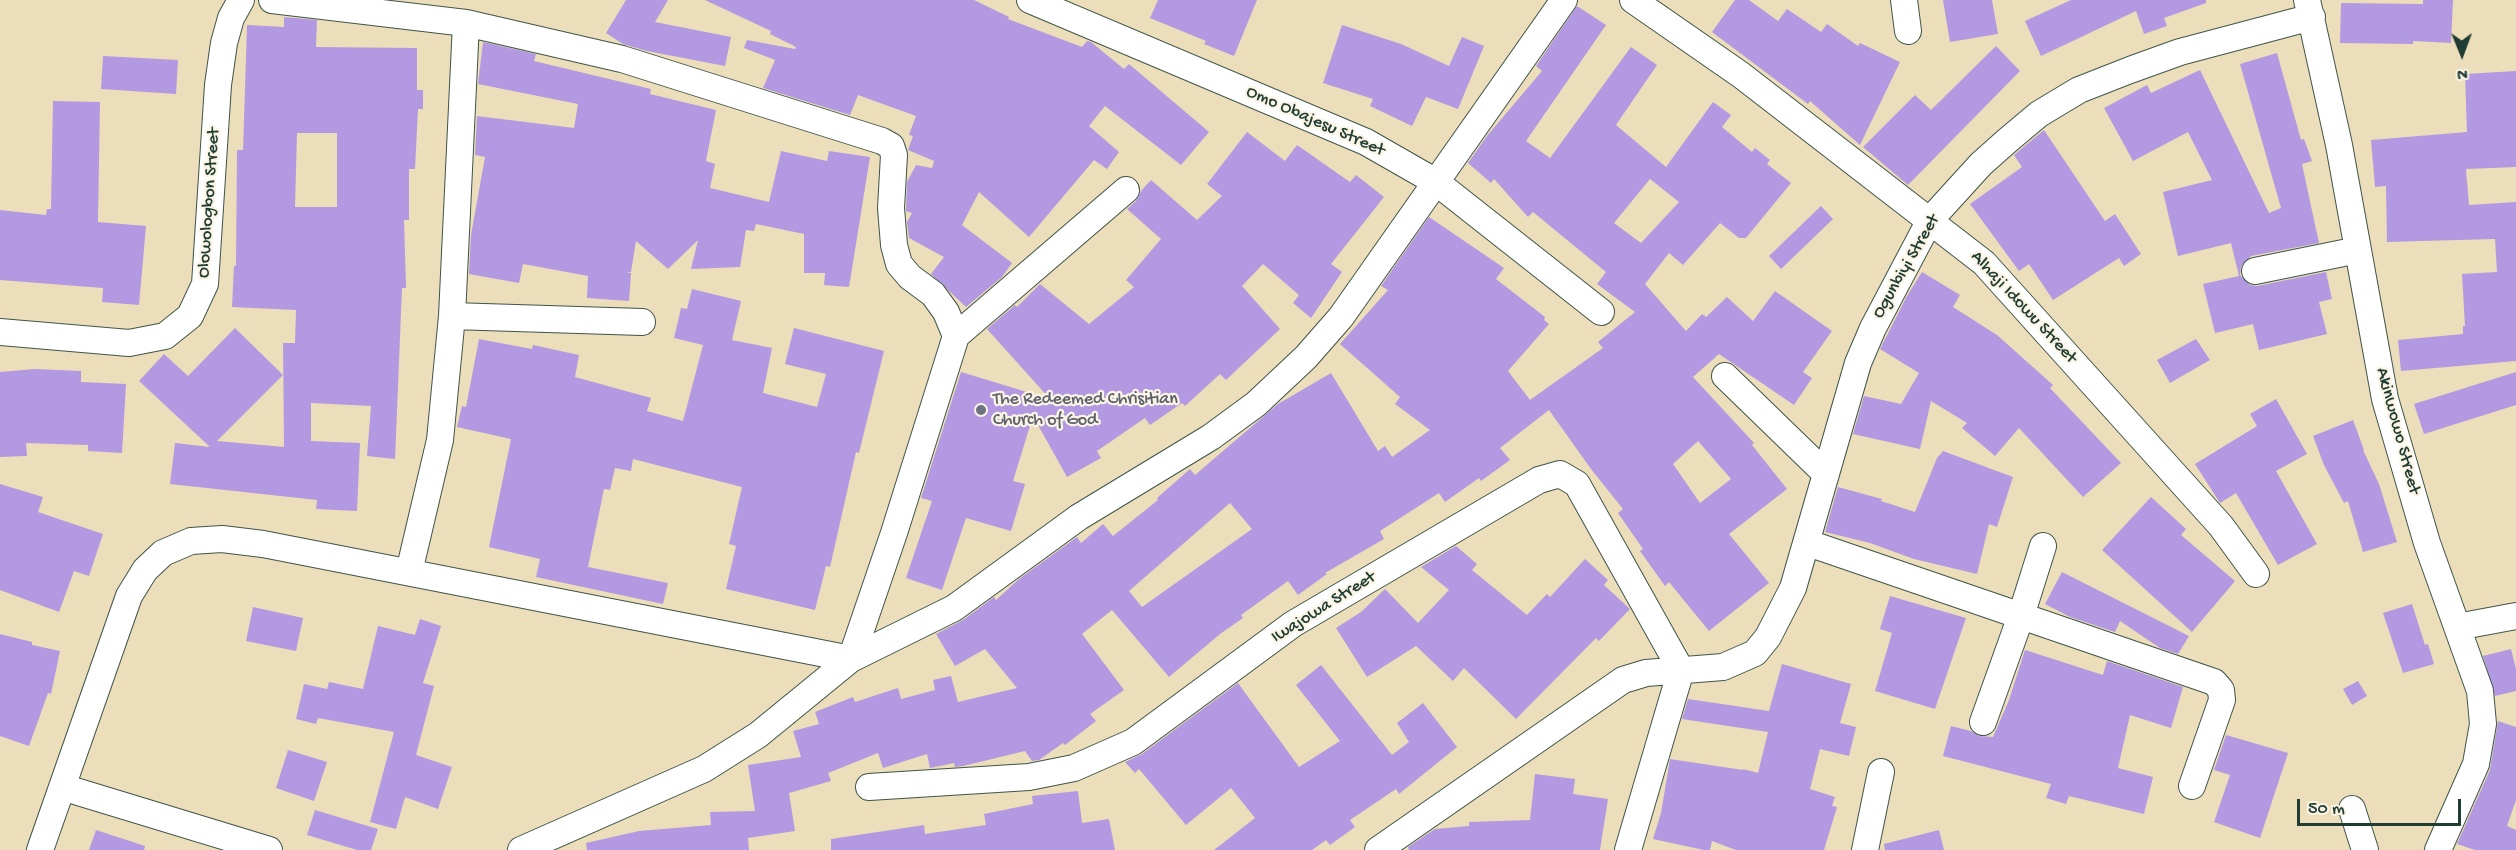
<!DOCTYPE html>
<html>
<head>
<meta charset="utf-8">
<style>
  body { margin:0 }
  #map { position:relative; width:2516px; height:850px; overflow:hidden; background:#ecdeba; font-family:"Gochi Hand",sans-serif }
  canvas { display:block }
  .north { position:absolute; left:2432px; top:24px; width:60px; height:60px; -webkit-text-stroke:4px #fcf5e5; paint-order:stroke; rotate:179deg; font-size:16px; font-weight:700; line-height:24px; text-align:center; color:#1f3d34 }
  .north::after { content:''; display:block; margin:auto; width:21px; height:27px; background:#1f3d34; clip-path:polygon(50% 0,100% 100%,50% 72%,0 100%) }
  .scale { position:absolute; left:2297px; top:799px; width:164px; height:27px; box-sizing:border-box; border:3px solid #1f3d34; border-top:0; padding-left:8px; font-size:18px; line-height:21px; white-space:nowrap; color:#1f3d34; -webkit-text-stroke:4px #fcf5e5; paint-order:stroke }
</style>
</head>
<body>
<div id="map">
<canvas width="2516" height="850"></canvas>
<div class="north">N</div>
<div class="scale">50 m</div>
</div>
<script>
const c = document.querySelector('canvas').getContext('2d');
c.lineJoin = 'round';
function fill(path, color) { c.fillStyle = color; c.fill(path, 'evenodd'); }
const shape = rows => new Path2D(rows.map(r => 'M' + r).join(''));
function trace(path, color, width, dash) { c.strokeStyle = color; c.lineWidth = width; c.lineCap = dash ? 'butt' : 'round'; c.setLineDash(dash || []); c.stroke(path); }
function label(font, color, halo, rows, align = 'center') {
  c.font = font + ' "Gochi Hand",sans-serif'; c.lineWidth = 4.5; c.setLineDash([]); c.textBaseline = 'middle'; c.strokeStyle = halo; c.fillStyle = color; for (const [text, x, y, turn = 0] of rows) {
    c.save(); c.translate(x, y); c.rotate((+turn || 0) * Math.PI / 180); c.textAlign = isNaN(turn) ? turn : align; if (halo) c.strokeText(text, 0, 0); c.fillText(text, 0, 0); c.restore();
  }
}
fill(shape([
  [626,0,668,0,655,22,731,37,725,66,647,51,623,44,606,33],
  [705,0,974,0,1009,17,1008,19,1082,47,1087,41,1091,42,1124,69,1129,64,1209,132,1181,165,1105,106,1089,126,1119,152,1107,169,1094,160,1029,237,979,192,962,225,1012,263,1002,277,966,307,931,274,944,257,909,238,907,222,912,213,906,211,907,182,916,165,932,168,934,161,908,150,913,136,909,135,916,116,858,95,850,115,763,88,775,60,744,48,747,40,795,49,796,47,770,34,771,31],
  [1158,0,1257,0,1234,56,1204,44,1206,41,1150,18],
  [1735,0,1749,0,1778,21,1787,9,1821,32,1827,24,1858,46,1860,43,1900,62,1860,145,1810,101,1808,104,1712,32],
  [1943,0,1992,0,1998,34,1950,42],
  [2071,0,2206,0,2206,3,2164,18,2167,26,2144,34,2136,11,2041,56,2025,21],
  [2423,0,2453,0,2451,43,2413,41,2413,44,2340,43,2341,3,2423,4],
  [1577,6,1606,25,1526,141,1550,158,1631,47,1657,65,1616,125,1666,167,1713,102,1731,115,1722,127,1752,152,1755,148,1770,160,1767,164,1791,183,1746,238,1739,238,1720,223,1683,265,1669,253,1645,284,1686,331,1702,314,1706,317,1727,297,1753,321,1775,291,1832,331,1803,372,1812,378,1794,405,1719,354,1693,377,1754,443,1752,445,1787,489,1729,534,1769,583,1709,631,1669,582,1665,586,1640,551,1643,549,1618,513,1623,509,1591,469,1549,410,1500,448,1510,460,1481,481,1479,478,1445,502,1439,493,1380,531,1384,539,1325,573,1327,574,1298,595,1288,581,1241,615,1243,618,1220,634,1169,677,1112,610,1082,634,1124,690,1090,714,1096,721,1065,745,1063,743,1039,760,1032,761,1025,751,963,766,955,767,954,763,930,768,927,754,883,768,878,753,828,773,831,781,789,793,795,831,748,838,749,850,587,850,586,843,639,831,711,825,710,812,755,811,748,765,801,757,793,731,819,724,815,712,853,697,855,702,898,688,901,699,935,690,933,680,951,676,958,702,1017,688,985,649,955,666,936,634,963,620,994,597,996,600,1019,579,1077,537,1081,543,1103,524,1113,536,1158,500,1157,498,1190,469,1195,475,1278,404,1331,373,1378,451,1385,446,1392,457,1430,430,1395,404,1400,397,1340,344,1388,290,1381,286,1429,217,1504,268,1496,279,1545,317,1544,320,1549,324,1508,371,1530,400,1603,348,1598,342,1635,312,1597,284,1606,272,1533,212,1528,217,1494,179,1491,183,1468,163,1487,136,1542,71,1536,66],
  [1650,179,1679,202,1641,243,1614,223],
  [1698,441,1731,479,1700,503,1673,464],
  [1230,503,1252,529,1142,607,1129,591],
  [284,17,317,20,316,47,417,48,417,90,423,90,423,109,418,109,415,169,409,169,409,220,404,220,406,288,402,288,395,459,367,456,371,406,311,403,311,441,360,443,357,511,316,509,317,500,170,484,175,443,210,447,139,381,164,354,188,376,235,328,283,375,217,441,284,447,283,343,295,343,296,310,232,307,234,266,236,266,237,150,243,150,247,25,284,27],
  [297,133,337,133,337,207,295,207],
  [1342,25,1401,44,1449,66,1462,37,1484,46,1458,109,1426,97,1412,126,1370,106,1373,99,1323,83],
  [483,42,536,54,534,61,651,89,650,94,716,110,706,161,715,164,710,188,769,202,781,151,827,161,829,151,870,157,849,287,824,285,825,273,804,273,804,234,756,224,754,231,746,230,740,267,691,269,698,240,668,269,636,241,631,272,626,272,631,273,629,301,587,298,588,276,523,264,519,283,469,274,471,235,485,157,475,155,477,116,574,128,578,104,478,84],
  [1996,46,2020,71,1908,185,1863,147,1915,95,1931,110],
  [2277,53,2301,140,2304,139,2312,161,2302,164,2319,243,2251,256,2241,266,2240,275,2250,285,2257,286,2326,272,2332,299,2319,302,2327,334,2259,350,2253,324,2215,333,2203,284,2239,276,2231,243,2178,256,2163,192,2212,180,2188,132,2133,161,2104,108,2147,85,2151,93,2200,70,2269,213,2281,208,2240,64],
  [103,56,178,60,176,94,101,89],
  [2516,71,2516,167,2466,169,2469,205,2516,202,2516,361,2401,371,2398,340,2463,334,2463,326,2465,326,2462,274,2497,272,2495,239,2387,242,2386,186,2375,187,2371,140,2467,132,2465,74],
  [53,101,100,102,98,222,146,226,139,305,102,302,103,288,0,280,0,210,46,215,47,209,51,209],
  [2044,130,2105,221,2115,214,2141,254,2124,266,2119,258,2053,300,2029,264,2019,271,1970,204,2022,167,2014,155],
  [1247,132,1285,161,1297,145,1350,182,1356,175,1384,197,1331,264,1342,272,1311,318,1293,303,1299,295,1263,264,1242,286,1280,329,1226,380,1220,374,1185,406,1182,403,1150,425,1145,418,1097,451,1101,458,1067,477,1033,416,1013,481,1025,484,1011,531,966,518,942,590,906,578,932,501,921,498,961,372,1050,399,987,329,1015,305,1017,307,1040,284,1089,324,1134,287,1126,280,1161,239,1127,209,1136,201,1141,191,1151,180,1197,220,1222,196,1207,184],
  [1821,206,1833,219,1781,269,1769,256],
  [1922,272,1960,295,1953,307,1997,335,2053,385,2050,388,2121,463,2083,497,2019,428,1995,456,1962,428,1967,423,1931,401,1920,449,1853,434,1864,396,1901,404,1919,373,1880,349,1907,296],
  [692,289,741,301,732,340,772,348,763,393,817,407,826,374,785,364,794,328,884,351,859,453,856,452,830,567,826,566,815,610,726,589,736,546,729,544,742,487,633,459,631,471,615,468,610,490,604,489,588,567,668,583,663,604,536,577,540,559,489,547,511,439,457,427,462,406,466,407,479,339,532,349,533,345,579,355,575,377,651,398,647,411,683,421,703,345,674,338,681,308,687,309],
  [2196,339,2210,360,2170,383,2157,360],
  [35,369,81,371,81,382,126,384,122,453,88,451,88,445,26,443,27,456,0,457,0,372],
  [2516,372,2516,405,2424,434,2414,404],
  [2276,399,2307,454,2276,471,2317,544,2278,565,2236,493,2220,503,2195,464,2257,426,2250,414],
  [2353,420,2364,450,2363,450,2379,484,2397,542,2363,552,2348,501,2344,503,2324,465,2313,436],
  [1943,451,2013,477,1997,527,1989,524,1977,574,1914,559,1870,543,1825,532,1838,487,1882,499,1881,501,1915,512,1937,458],
  [0,484,43,497,38,512,103,534,89,576,74,571,59,612,0,590],
  [2151,497,2186,529,2181,535,2235,581,2192,632,2102,550],
  [1456,546,1477,564,1472,570,1527,615,1547,594,1550,597,1585,559,1608,580,1604,585,1630,609,1599,641,1596,638,1516,719,1464,668,1453,681,1416,646,1367,677,1336,628,1361,612,1385,589,1418,623,1449,590,1421,567],
  [2062,572,2189,636,2178,654,2160,648,2120,621,2115,632,2070,617,2045,604],
  [1890,596,1966,618,1935,709,1875,691,1892,633,1880,629],
  [2412,604,2425,645,2428,644,2434,664,2403,673,2383,613],
  [253,607,303,618,296,651,246,641],
  [420,619,441,626,423,683,434,686,416,755,452,767,438,809,405,797,396,829,370,822,394,732,318,718,316,724,296,719,304,684,327,689,329,682,363,689,378,626,415,635],
  [0,634,32,642,32,645,60,651,51,694,48,693,29,746,0,736],
  [2511,649,2516,669,2516,691,2495,696,2483,656],
  [2025,650,2103,675,2107,661,2183,687,2171,728,2130,715,2118,768,2153,777,2144,814,2069,796,2066,804,2046,798,2051,784,1943,756,1951,726,1971,731,1979,736,1993,737,2009,700],
  [1782,664,1851,684,1840,723,1856,727,1849,756,1820,749,1810,789,1835,797,1832,806,1837,807,1824,850,1736,850,1712,841,1710,850,1704,850,1653,839,1661,813,1670,759,1743,770,1743,769,1758,773,1768,732,1682,719,1688,699,1769,711],
  [1321,665,1392,755,1409,742,1397,723,1423,703,1457,747,1399,794,1396,789,1350,820,1355,827,1330,845,1326,840,1312,850,1214,850,1255,818,1231,788,1186,825,1139,769,1135,773,1125,762,1142,754,1238,683,1299,767,1340,741,1296,685],
  [2358,681,2367,696,2352,705,2343,689],
  [2498,721,2516,727,2516,800,2507,826,2516,830,2516,850,2475,850,2457,844,2490,770],
  [2226,735,2288,753,2260,838,2214,822,2230,775,2214,770],
  [288,750,327,762,314,801,276,788],
  [1535,774,1575,779,1573,794,1608,799,1600,850,1409,850,1408,847,1435,829,1469,826,1469,822,1530,820],
  [1078,791,1082,823,1109,819,1115,850,831,850,831,839,924,825,925,834,986,825,984,814,1033,804,1032,796],
  [315,810,378,829,371,850,357,850,307,835],
  [96,830,145,846,144,850,89,850],
  [1939,830,1944,850,1885,850,1884,844]
]), '#b299e1');
const minor = shape([
  [272,0,466,23,622,59,882,141,891,146,894,155,891,208,894,245,899,264,910,277,933,294,946,312,956,336,894,533,851,659,758,735,704,769,521,850],
  [1030,0,1366,142,1436,182,1601,312],
  [1633,0,1741,75,1984,263,2221,526,2256,574],
  [1904,0,1908,31],
  [2307,0,2339,145,2385,399,2427,543,2480,691,2483,724,2476,764,2438,850],
  [2255,271,2358,250],
  [452,316,642,322],
  [0,332,129,343,165,336,190,316,205,284,218,85,224,43,231,18,241,0],
  [956,336,1126,190],
  [1725,376,1826,474],
  [1808,543,2214,682,2221,690,2222,700,2192,786],
  [409,572,440,440,452,316,466,23],
  [2457,627,2516,616],
  [1983,722,2021,616,2043,546],
  [62,787,269,850],
  [869,787,1029,777,1074,768,1133,742,1293,624,1539,480,1560,474,1577,484,1681,670],
  [2352,809,2365,850],
  [40,850,129,596,145,570,163,553,191,541,222,539,263,544,851,659,954,608,1079,517,1211,437,1256,404,1306,357,1341,317,1564,0],
  [1378,850,1623,680,1646,673,1723,667,1755,653,1768,637,1793,588,1858,363,1873,328,1930,220,1981,164,2008,140,2039,114,2079,90,2130,70,2180,52,2312,17],
  [1628,850,1681,670],
  [1865,850,1881,772]
]);
trace(minor, '#3e5548', 28);
trace(minor, '#fff', 26);
for (const [x, y, r, color] of [
  [981,410,6,"#6b7280"]
]) { const dot = new Path2D(); dot.arc(x, y, r, 0, 2 * Math.PI); c.fillStyle = color; c.fill(dot); trace(dot, '#fcf5e5', 2); }
label('18px', '#1f3d34', '#fcf5e5', [
  ["Omo Obajesu Street",1315,122,24],
  ["Olowologbon Street",210,203,-86],
  ["Ogunbiyi Street",1907,267,-60],
  ["Alhaji Idowu Street",2023,308,47],
  ["Akinwowo Street",2397,431,75],
  ["Iwajowa Street",1324,608,-32]
]);
label('18px', '#5b616d', '#fcf5e5', [
  ["The Redeemed Chrisitian",993,400],
  ["Church of God",993,421]
], 'left');
</script>
</body>
</html>
